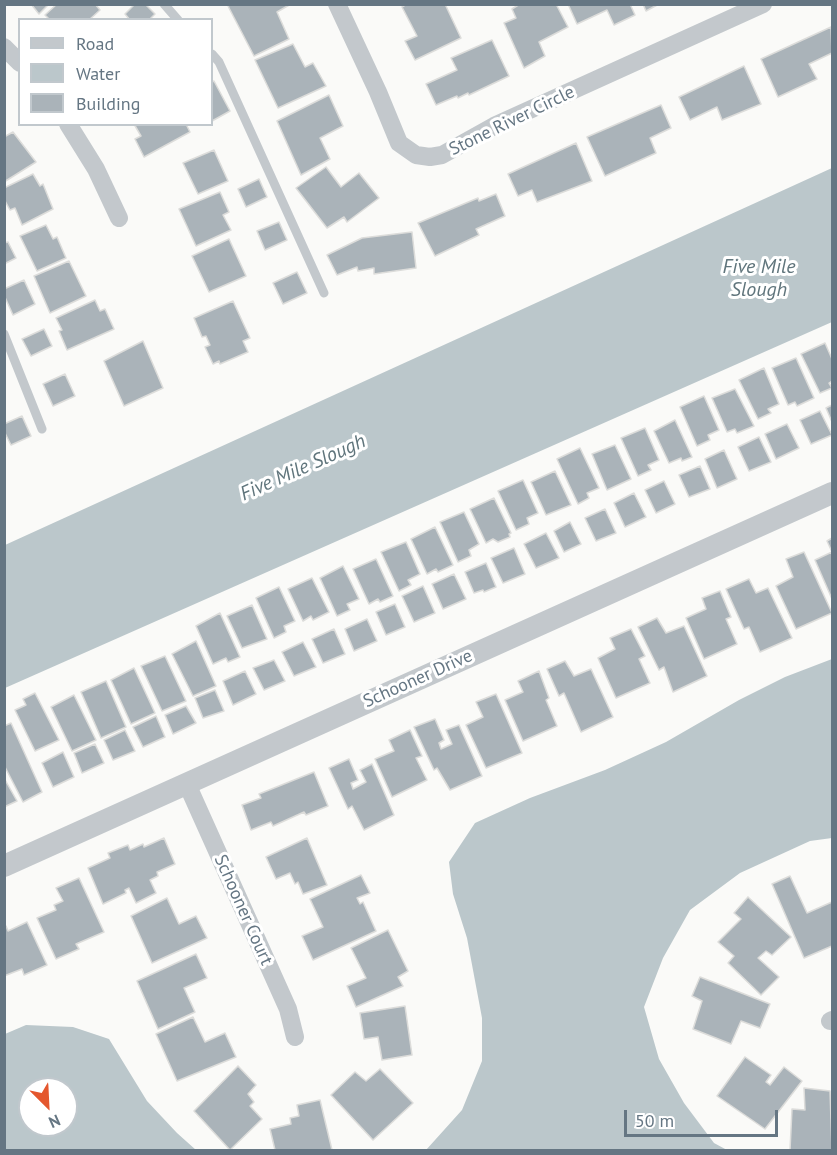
<!DOCTYPE html>
<html>
<head>
<meta charset="utf-8">
<style>
  body { margin:0 }
  #map { position:relative; width:837px; height:1155px; overflow:hidden; background:#fafaf8; font-family:"PT Sans",sans-serif }
  canvas { display:block }
  .frame { position:absolute; inset:0; border:6px solid #657683; pointer-events:none }
  .legend { position:absolute; left:18px; top:18px; width:195px; height:108px; box-sizing:border-box; background:#fff; border:2px solid #c1c8cd; margin:0; padding:8px 10px; list-style:none; font-size:18px; color:#657683 }
  .legend li { display:flex; align-items:center; gap:12px; height:30px }
  .legend b { width:30px; border:2px solid #c1c8cd }
  .north { position:absolute; left:18px; top:1077px; width:60px; height:60px; box-sizing:border-box; background:#fff; border:2px solid #c1c8cd; border-radius:50%; rotate:156deg; font-size:16px; font-weight:700; line-height:24px; text-align:center; color:#657683 }
  .north::after { content:''; display:block; margin:auto; width:21px; height:27px; background:#e4572e; clip-path:polygon(50% 0,100% 100%,50% 72%,0 100%) }
  .scale { position:absolute; left:624px; top:1110px; width:154px; height:27px; box-sizing:border-box; border:3px solid #657683; border-top:0; padding-left:8px; font-size:18px; line-height:21px; white-space:nowrap; color:#657683; -webkit-text-stroke:4px #fff; paint-order:stroke }
</style>
</head>
<body>
<div id="map">
<canvas width="837" height="1155"></canvas>
<div class="frame"></div>
<ul class="legend">
<li><b style="height:8px;background:#c3c8cc"></b>Road</li>
<li><b style="height:16px;background:#bbc7cb"></b>Water</li>
<li><b style="height:16px;background:#aab3b9"></b>Building</li>
</ul>
<div class="north">N</div>
<div class="scale">50 m</div>
</div>
<script>
const c = document.querySelector('canvas').getContext('2d');
c.lineJoin = 'round';
function fill(path, color) { c.fillStyle = color; c.fill(path, 'evenodd'); }
const shape = rows => new Path2D(rows.map(r => 'M' + r).join(''));
function trace(path, color, width, dash) { c.strokeStyle = color; c.lineWidth = width; c.lineCap = dash ? 'butt' : 'round'; c.setLineDash(dash || []); c.stroke(path); }
function label(font, color, halo, rows, align = 'center') {
  c.font = font + ' "PT Sans",sans-serif'; c.lineWidth = 6; c.setLineDash([]); c.textBaseline = 'middle'; c.strokeStyle = halo; c.fillStyle = color; for (const [text, x, y, turn = 0] of rows) {
    c.save(); c.translate(x, y); c.rotate((+turn || 0) * Math.PI / 180); c.textAlign = isNaN(turn) ? turn : align; if (halo) c.strokeText(text, 0, 0); c.fillText(text, 0, 0); c.restore();
  }
}
fill(shape([
  [832,168,832,322,5,688,5,545],
  [832,659,832,838,810,841,740,873,690,910,663,958,644,1007,659,1059,684,1103,714,1143,727,1150,426,1150,462,1110,482,1061,482,1018,467,938,453,894,449,862,475,823,530,798,605,770,666,742,739,700,785,677],
  [26,1025,73,1027,109,1039,147,1101,177,1133,196,1150,5,1150,5,1034],
  [30,1089,66,1089,66,1125,30,1125]
]), '#bbc7cb');
const building = shape([
  [31,4,49,4,39,14,31,4],
  [57,4,95,4,100,10,89,20,50,20,45,15,57,4],
  [135,4,145,4,155,14,149,20,130,20,125,14,135,4],
  [232,4,291,4,277,12,289,39,254,56,228,6,232,4],
  [407,4,445,4,461,38,415,60,405,41,417,36,402,7,407,4],
  [520,4,556,4,568,27,539,42,545,56,524,68,504,23,516,18,512,9,520,4],
  [568,4,630,4,635,15,614,25,607,10,577,24,568,4],
  [643,4,659,4,646,11,643,4],
  [831,27,832,53,809,64,817,79,778,97,761,59,831,27],
  [492,40,509,76,469,95,468,93,458,98,457,96,436,105,426,84,457,70,451,58,492,40],
  [293,44,305,67,313,63,326,86,278,108,255,60,293,44],
  [744,66,761,104,722,120,717,107,690,120,679,97,744,66],
  [214,81,230,111,212,121,212,82,214,81],
  [329,95,343,126,320,138,330,159,301,175,277,121,329,95],
  [661,105,671,128,650,138,656,153,605,176,587,137,661,105],
  [134,124,186,124,190,132,144,157,135,139,141,136,134,124],
  [13,132,36,162,4,182,4,137,13,132],
  [576,143,592,181,537,202,532,190,518,196,508,174,576,143],
  [214,150,228,181,198,194,183,163,214,150],
  [326,167,341,187,359,173,379,198,347,222,344,217,327,228,296,188,326,167],
  [33,174,40,186,43,184,53,209,22,225,15,208,10,210,4,199,4,188,33,174],
  [259,179,267,197,246,207,238,189,259,179],
  [220,192,229,212,223,215,231,230,196,246,179,209,220,192],
  [496,194,505,216,476,229,479,235,435,256,418,223,478,198,479,201,496,194],
  [279,222,287,240,265,250,257,231,279,222],
  [46,225,53,239,57,237,66,258,37,271,20,236,46,225],
  [412,232,416,268,374,274,374,268,358,271,357,267,337,275,327,255,362,238,412,232],
  [229,239,246,276,209,292,192,256,229,239],
  [8,242,16,258,4,264,4,243,8,242],
  [69,261,86,296,50,313,34,276,69,261],
  [297,272,307,293,283,304,273,283,297,272],
  [24,280,35,304,13,315,4,295,4,289,24,280],
  [95,300,100,311,105,309,114,329,67,350,59,331,62,330,56,318,95,300],
  [233,301,250,338,243,341,248,352,220,364,219,361,213,364,205,347,210,345,206,336,202,337,194,318,233,301],
  [44,329,52,346,31,356,22,339,44,329],
  [143,341,163,388,124,406,104,361,143,341],
  [825,343,832,359,832,381,829,383,832,388,820,393,801,354,825,343],
  [796,358,814,398,797,406,795,402,788,405,772,368,796,358],
  [764,368,779,404,768,409,771,413,758,419,739,380,764,368],
  [65,374,75,396,53,406,43,384,65,374],
  [735,389,754,426,737,433,735,429,727,432,712,398,735,389],
  [704,396,719,430,708,435,710,440,697,446,680,407,704,396],
  [832,405,832,422,826,408,832,405],
  [820,411,832,435,811,444,800,420,820,411],
  [22,416,31,436,11,445,4,431,4,424,22,416],
  [675,420,692,457,682,461,681,458,669,463,654,431,675,420],
  [787,424,799,448,776,459,765,434,787,424],
  [645,428,659,460,648,465,651,470,638,476,621,438,645,428],
  [759,437,771,462,749,471,738,447,759,437],
  [615,445,631,479,607,490,592,454,615,445],
  [580,448,599,488,587,493,589,498,578,504,557,459,580,448],
  [724,450,737,479,717,488,705,459,724,450],
  [700,466,710,489,689,497,679,475,700,466],
  [555,471,571,505,546,515,531,482,555,471],
  [523,480,538,513,527,518,529,524,516,530,498,491,523,480],
  [664,481,675,504,656,513,645,490,664,481],
  [634,493,646,517,625,527,614,503,634,493],
  [494,498,511,533,509,534,510,537,498,542,493,539,486,543,470,509,494,498],
  [605,509,616,533,596,541,585,518,605,509],
  [464,512,479,544,469,550,471,556,458,562,440,522,464,512],
  [570,522,581,544,564,552,554,531,570,522],
  [435,527,453,565,438,572,436,569,427,574,411,539,435,527],
  [546,533,559,558,536,568,524,544,546,533],
  [832,538,832,599,815,560,832,552,827,541,832,538],
  [406,542,420,574,408,580,411,585,399,591,381,552,406,542],
  [514,548,525,574,503,583,491,558,514,548],
  [804,552,832,613,796,629,776,586,793,577,786,559,804,552],
  [376,559,393,596,380,602,378,599,369,604,353,569,376,559],
  [486,563,496,587,484,592,483,590,474,593,465,572,486,563],
  [343,566,359,599,347,604,350,610,337,616,320,578,343,566],
  [454,574,466,599,443,609,432,584,454,574],
  [312,578,329,612,313,620,311,616,303,621,288,589,312,578],
  [749,579,756,593,768,588,792,638,760,652,749,627,744,629,726,589,749,579],
  [423,586,435,613,414,622,402,596,423,586],
  [279,587,295,621,284,626,286,632,274,638,256,598,279,587],
  [720,591,731,617,726,619,737,644,704,659,686,618,706,609,702,598,720,591],
  [395,604,405,627,386,635,376,612,395,604],
  [252,605,267,639,242,648,227,616,252,605],
  [220,613,240,657,228,662,226,658,213,664,196,626,220,613],
  [657,618,666,633,684,626,707,676,673,692,664,667,659,670,638,627,657,618],
  [367,619,377,641,354,651,345,629,367,619],
  [334,629,345,654,323,663,312,639,334,629],
  [631,629,645,656,639,659,650,683,616,698,598,658,615,649,610,638,631,629],
  [196,641,216,686,193,696,172,654,196,641],
  [303,642,316,667,294,676,282,652,303,642],
  [165,656,186,701,162,711,141,666,165,656],
  [274,660,285,681,264,690,253,668,274,660],
  [565,661,574,676,591,669,613,717,581,732,564,693,559,696,547,669,565,661],
  [134,668,155,713,131,724,111,680,134,668],
  [245,671,256,694,233,705,223,681,245,671],
  [539,671,549,698,546,700,557,726,523,741,505,700,523,692,518,681,539,671],
  [106,681,126,727,101,738,81,692,106,681],
  [215,690,224,711,203,718,195,698,215,690],
  [35,693,59,740,35,751,15,710,26,705,23,699,35,693],
  [496,694,522,753,486,768,466,725,483,717,476,702,496,694],
  [74,695,96,740,72,751,51,707,74,695],
  [186,706,196,723,173,734,165,715,186,706],
  [156,716,165,737,143,747,133,727,156,716],
  [435,719,444,740,439,743,441,749,452,744,446,730,459,725,482,776,450,790,437,768,434,770,414,727,435,719],
  [11,723,42,792,23,802,4,765,4,726,11,723],
  [125,730,135,751,113,760,104,740,125,730],
  [410,730,422,756,416,758,427,780,392,797,375,759,394,751,389,740,410,730],
  [95,744,104,763,82,773,74,753,95,744],
  [63,752,74,777,53,787,42,763,63,752],
  [349,759,358,780,351,783,353,789,366,782,360,770,372,764,394,815,364,830,352,806,348,809,329,768,349,759],
  [314,772,328,806,306,815,304,812,273,826,271,822,251,830,242,805,261,798,259,794,314,772],
  [4,778,17,801,4,807,4,778],
  [164,838,175,864,157,872,158,876,150,880,156,893,136,903,129,888,125,890,126,893,103,904,88,868,110,858,108,853,128,845,130,850,143,844,144,847,164,838],
  [307,838,327,885,303,894,298,882,295,884,290,873,276,879,266,857,307,838],
  [361,875,370,893,357,898,360,904,363,902,376,931,313,960,302,936,323,927,310,899,361,875],
  [790,876,807,913,832,902,832,946,804,958,772,884,790,876],
  [79,878,104,932,76,944,79,949,56,959,37,918,56,910,54,905,63,901,56,888,79,878],
  [748,897,791,937,772,955,766,951,758,958,779,977,761,995,728,963,734,956,718,942,741,919,734,913,748,897],
  [167,898,179,924,196,916,207,938,152,963,131,916,167,898],
  [27,922,47,965,24,975,22,969,4,976,4,927,6,926,8,931,27,922],
  [388,930,408,971,398,977,403,986,356,1007,347,986,366,978,351,948,388,930],
  [196,954,207,978,184,988,195,1012,158,1029,137,981,196,954],
  [700,977,770,1004,760,1028,741,1021,731,1044,693,1029,702,1001,692,996,700,977],
  [405,1006,412,1055,382,1060,378,1037,364,1039,360,1013,405,1006],
  [193,1017,205,1042,225,1033,236,1057,177,1081,156,1034,193,1017],
  [745,1057,771,1075,766,1082,770,1085,784,1067,802,1081,765,1129,717,1096,745,1057],
  [238,1066,256,1085,248,1094,254,1102,250,1106,262,1119,230,1150,194,1111,238,1066],
  [380,1069,413,1103,373,1140,331,1095,355,1072,366,1081,380,1069],
  [804,1088,830,1091,832,1150,790,1150,792,1109,805,1110,804,1088],
  [320,1100,332,1150,275,1150,270,1129,291,1124,290,1118,299,1116,297,1105,320,1100]
]);
fill(building, '#aab3b9');
trace(building, '#dcdcda', 1.5);
trace(shape([
  [164,4,178,20],
  [212,54,219,62,324,293],
  [4,334,42,429]
]), '#c3c8cc', 9);
trace(shape([
  [337,4,378,92,399,143,416,155,430,157,442,155,494,126,763,4],
  [4,47,20,63],
  [68,124,96,169,119,218],
  [187,784,288,1009,295,1037],
  [830,1021,832,1020]
]), '#c3c8cc', 18);
trace(shape([
  [4,866,832,493]
]), '#c3c8cc', 22);
label('18px', '#657683', '#fff', [
  ["Stone River Circle",512,121,-26],
  ["Schooner Drive",418,679,-24],
  ["Schooner Court",243,910,66]
]);
label('italic 20px', '#60757c', '#fff', [
  ["Five Mile",759,267],
  ["Slough",759,290],
  ["Five Mile Slough",303,468,-24]
]);
</script>
</body>
</html>
